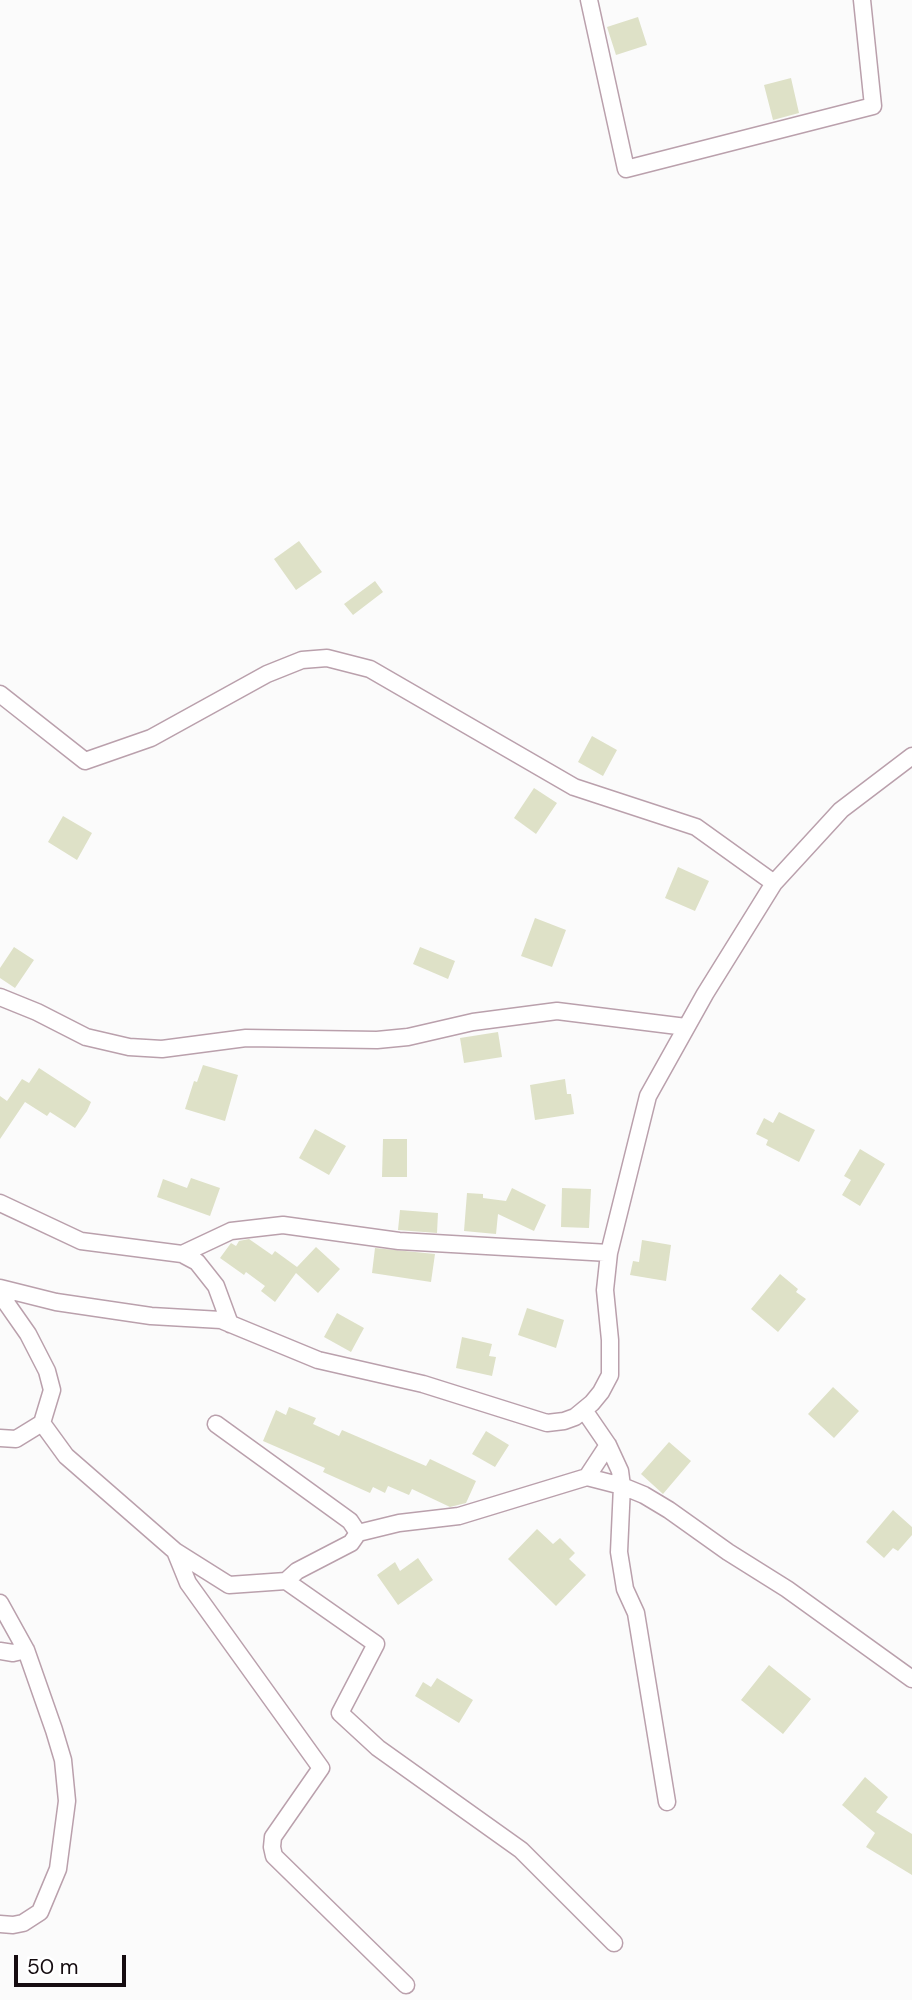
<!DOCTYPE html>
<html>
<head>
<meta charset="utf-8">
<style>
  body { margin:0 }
  #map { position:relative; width:912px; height:2000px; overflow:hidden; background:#fbfbfb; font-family:"DM Sans",sans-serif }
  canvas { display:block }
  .scale { position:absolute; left:14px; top:1955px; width:112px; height:32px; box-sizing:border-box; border:4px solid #150c10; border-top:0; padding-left:9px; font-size:21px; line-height:24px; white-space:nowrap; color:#150c10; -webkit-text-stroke:5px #fff; paint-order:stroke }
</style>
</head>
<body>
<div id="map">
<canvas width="912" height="2000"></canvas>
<div class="scale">50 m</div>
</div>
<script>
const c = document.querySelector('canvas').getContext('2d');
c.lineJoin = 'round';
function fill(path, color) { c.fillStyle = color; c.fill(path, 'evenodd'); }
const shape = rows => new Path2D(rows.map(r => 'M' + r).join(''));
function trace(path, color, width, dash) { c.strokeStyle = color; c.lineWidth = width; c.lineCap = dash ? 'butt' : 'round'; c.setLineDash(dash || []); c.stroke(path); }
fill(shape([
  [638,17,647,45,616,55,607,27],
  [791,78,799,113,773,120,764,85],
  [299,541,322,572,296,590,274,559],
  [375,581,383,592,353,615,344,604],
  [592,736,617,750,603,776,578,762],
  [534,788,557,803,536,834,514,818],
  [63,816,92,833,77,860,48,842],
  [678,867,709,881,695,911,665,898],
  [535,918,566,930,552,967,521,956],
  [14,947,34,960,15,988,0,978,0,968],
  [420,947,455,961,448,979,413,964],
  [498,1032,502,1057,464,1063,460,1038],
  [203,1065,238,1075,225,1121,185,1109,194,1081,197,1082],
  [39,1068,91,1102,87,1111,75,1128,50,1112,47,1116,25,1102,0,1139,0,1096,7,1101,22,1079,29,1083],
  [565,1079,567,1094,571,1094,574,1114,535,1120,530,1085],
  [779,1112,815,1130,799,1162,766,1145,768,1140,756,1134,764,1118,773,1123],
  [315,1129,346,1146,329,1175,299,1158],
  [383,1139,407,1139,407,1177,382,1177],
  [860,1149,885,1164,860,1206,842,1195,851,1180,844,1176],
  [191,1178,220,1188,210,1216,157,1197,163,1179,187,1188],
  [512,1188,546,1205,534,1231,498,1214,496,1234,464,1231,467,1193,483,1194,483,1198,506,1201],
  [562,1188,591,1189,589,1228,561,1227],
  [400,1210,438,1213,437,1233,398,1230],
  [249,1239,272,1255,275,1251,297,1267,316,1247,340,1269,318,1293,296,1273,275,1302,261,1291,265,1286,246,1272,244,1275,220,1258,231,1243,236,1246,239,1241],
  [642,1240,671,1245,666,1281,630,1275,633,1261,639,1262],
  [375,1248,435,1254,431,1282,372,1273],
  [780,1274,798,1289,796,1292,806,1299,778,1332,751,1309],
  [527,1308,564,1320,556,1348,518,1335],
  [337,1313,364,1328,351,1352,324,1337],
  [462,1337,492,1344,489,1356,496,1357,492,1376,456,1368],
  [833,1387,859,1411,834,1438,808,1414],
  [289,1407,316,1418,313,1424,339,1436,342,1430,426,1466,430,1459,476,1481,466,1503,450,1507,412,1489,409,1495,388,1486,385,1493,373,1487,370,1493,323,1472,325,1468,263,1441,276,1410,286,1415],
  [486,1431,509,1445,495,1467,472,1454],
  [669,1442,691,1461,663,1494,641,1474],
  [893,1510,912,1527,912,1535,898,1551,893,1548,884,1558,866,1542],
  [537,1529,553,1544,560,1538,575,1553,569,1559,586,1575,556,1606,508,1559],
  [418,1558,433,1580,398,1605,377,1575,395,1562,400,1571],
  [769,1665,811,1699,783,1734,741,1700],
  [437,1678,473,1700,459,1723,415,1696,423,1682,431,1687],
  [865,1777,888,1797,876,1812,912,1834,912,1875,866,1847,875,1833,842,1805]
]), '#dee1c7');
const minor = shape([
  [589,0,626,169,873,106,862,0],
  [0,694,85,761,151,738,267,674,302,660,327,658,370,669,574,787,696,827,774,883],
  [0,997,37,1012,86,1037,129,1047,162,1049,246,1038,377,1040,408,1037,473,1022,557,1011,686,1027],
  [0,1203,81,1241,182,1254,197,1262,216,1286,230,1324],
  [182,1254,231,1231,283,1225,399,1241,609,1253],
  [0,1288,56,1302,151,1316,221,1320,318,1360,423,1384,547,1423,564,1421,575,1417,592,1403,601,1392,610,1375,610,1340,605,1290,609,1253,648,1096,705,994,774,883,841,810,912,756],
  [5,1291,7,1304,28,1334,47,1371,52,1390,42,1423,66,1456,175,1551,229,1585,286,1581,297,1571,351,1543,358,1533,399,1523,459,1516,587,1477,622,1486,644,1495,669,1510,728,1552,787,1589,912,1679],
  [584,1410,608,1445,620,1471,622,1486,619,1552,625,1589,636,1613,667,1802],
  [216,1424,350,1521,358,1533],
  [0,1438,16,1439,42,1423],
  [587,1477,608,1445],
  [175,1551,188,1583,321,1768,273,1837,272,1847,274,1856,406,1985],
  [286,1581,376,1644,340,1713,378,1748,521,1850,614,1943],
  [0,1603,26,1650,54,1730,63,1760,67,1801,58,1869,40,1912,23,1923,13,1925,0,1924],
  [0,1651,13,1653,26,1650]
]);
trace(minor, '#baa0ac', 19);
trace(minor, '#fff', 16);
</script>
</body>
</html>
